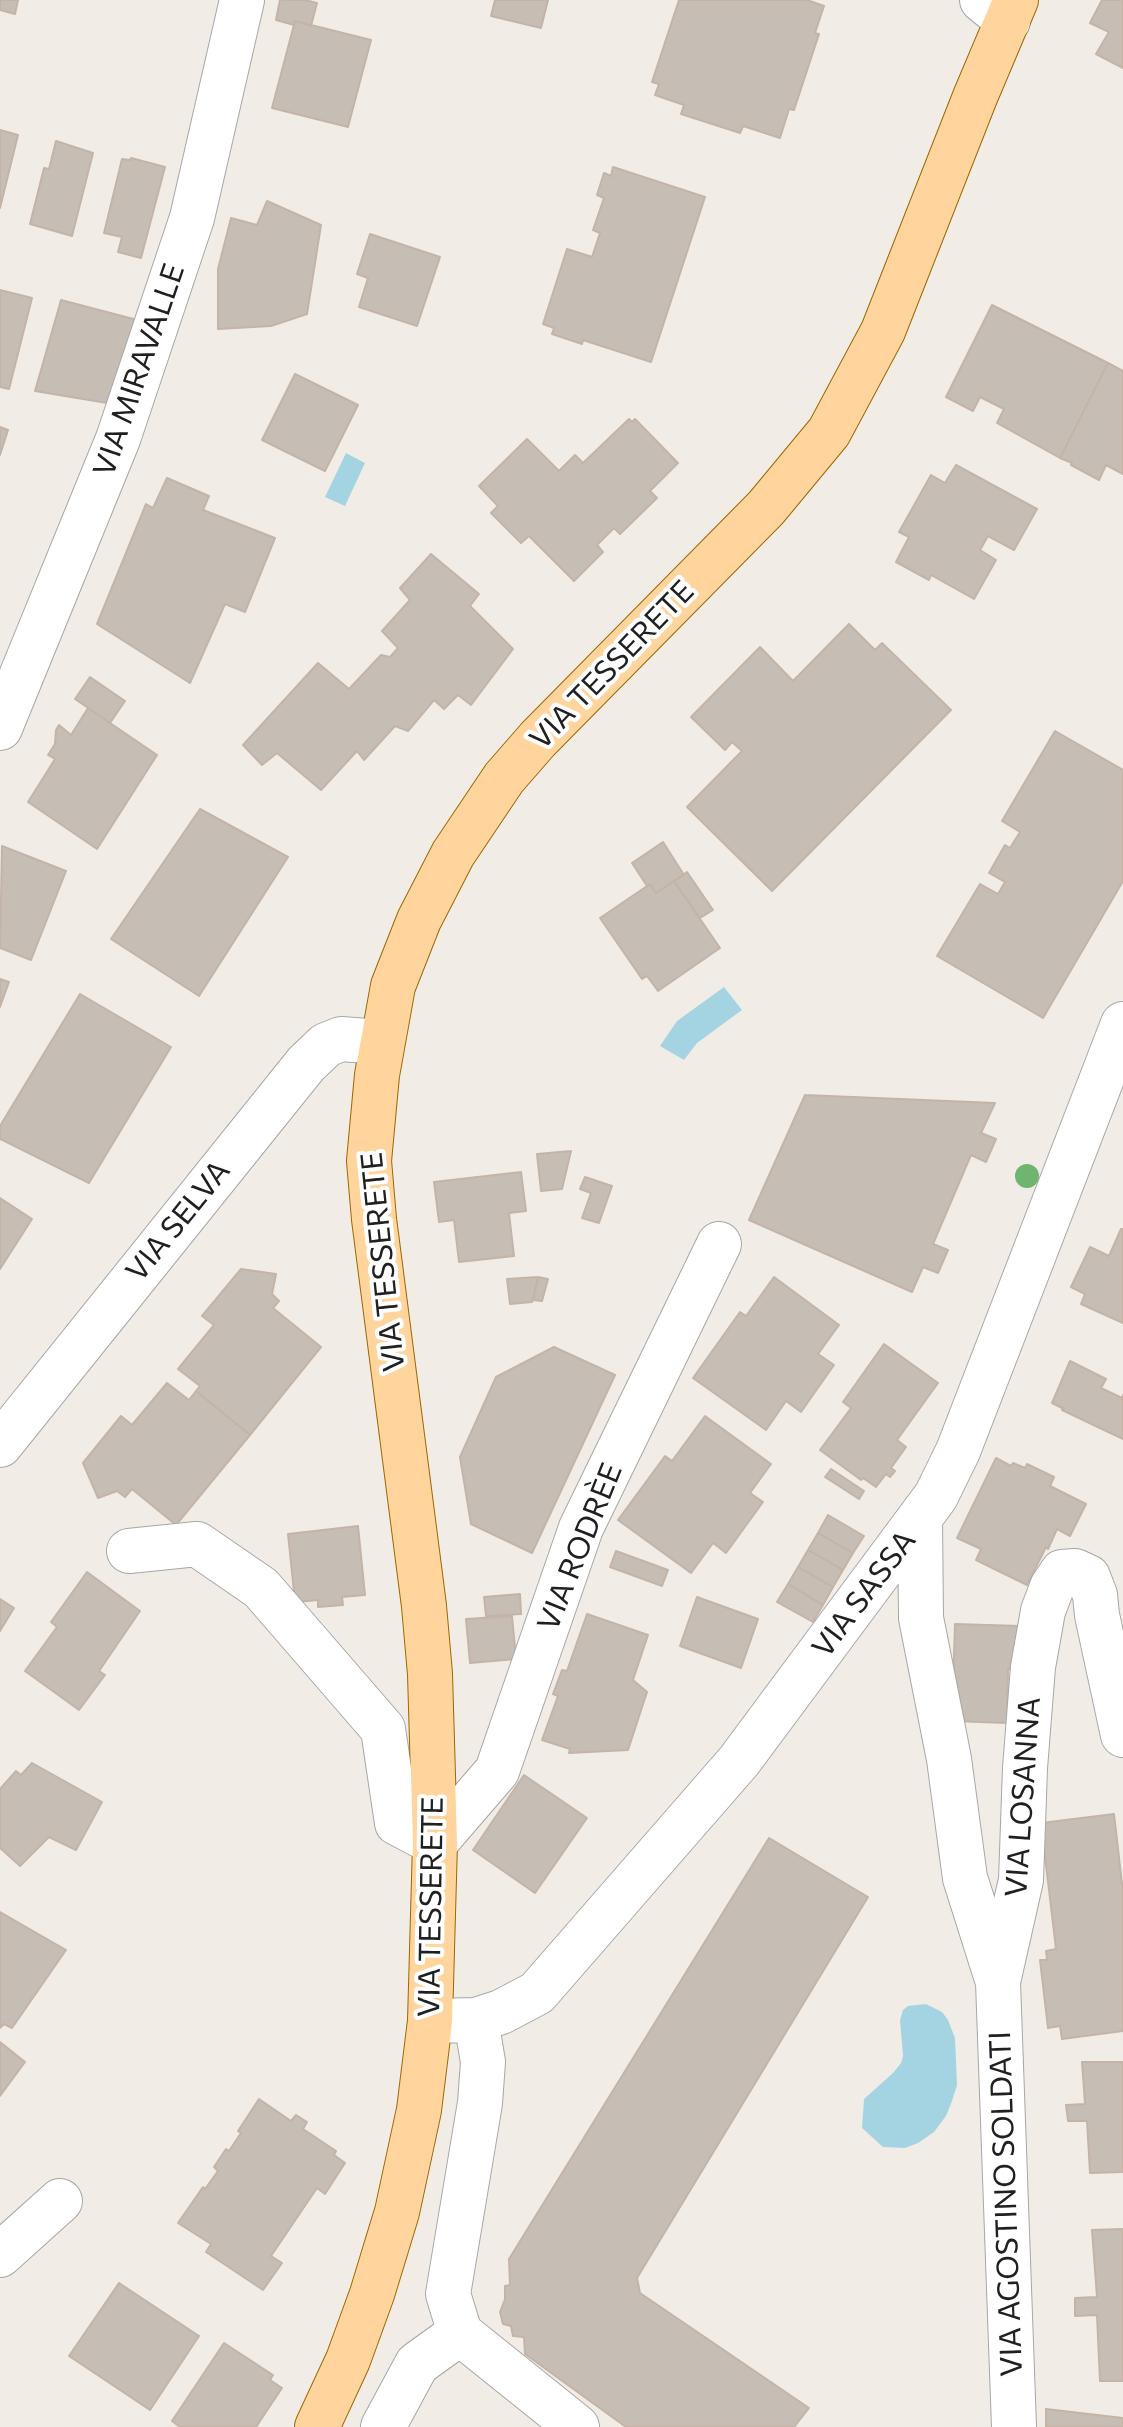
<!DOCTYPE html>
<html>
<head>
<meta charset="utf-8">
<style>
  body { margin:0 }
  canvas { display:block; background:#f1ede6 }
</style>
</head>
<body>
<canvas width="1123" height="2427"></canvas>
<script>
const c = document.querySelector('canvas').getContext('2d');
c.lineJoin = 'round';
function fill(path, color) { c.fillStyle = color; c.fill(path, 'evenodd'); }
const shape = rows => new Path2D(rows.map(r => 'M' + r).join(''));
function trace(path, color, width, dash) { c.strokeStyle = color; c.lineWidth = width; c.lineCap = dash ? 'butt' : 'round'; c.setLineDash(dash || []); c.stroke(path); }
function label(font, color, halo, rows, align = 'center') {
  c.font = font + ' Commissioner,sans-serif'; c.lineWidth = 8; c.setLineDash([]); c.textBaseline = 'middle'; c.strokeStyle = halo; c.fillStyle = color; for (const [text, x, y, turn = 0] of rows) {
    c.save(); c.translate(x, y); c.rotate((+turn || 0) * Math.PI / 180); c.textAlign = isNaN(turn) ? turn : align; if (halo) c.strokeText(text, 0, 0); c.fillText(text, 0, 0); c.restore();
  }
}
fill(shape([
  [346,453,365,463,345,506,325,497],
  [724,987,742,1010,697,1043,684,1060,660,1046,677,1021],
  [926,2004,942,2012,948,2020,955,2038,957,2085,952,2101,946,2116,934,2132,918,2143,905,2148,883,2147,862,2128,864,2099,893,2073,901,2063,903,2056,900,2020,903,2010,908,2006]
]), '#a4d4e2');
const building = shape([
  [0,0,18,0,15,14,0,10,0,0],
  [280,0,305,0,317,3,311,26,295,21,294,25,276,20,280,0],
  [495,0,548,0,541,28,491,16,495,0],
  [679,0,807,0,824,6,815,33,819,34,794,110,789,109,780,138,743,126,740,133,681,114,684,105,655,95,659,84,652,82,679,0],
  [1102,0,1123,0,1123,68,1096,54,1109,32,1090,23,1102,0],
  [295,21,371,40,348,127,272,108,295,21],
  [0,130,18,135,0,208,0,130],
  [56,141,93,153,72,236,30,224,44,168,49,169,56,141],
  [131,158,165,167,141,258,118,252,122,237,104,233,122,159,130,160,131,158],
  [613,167,705,197,651,362,583,340,582,344,552,334,554,328,543,324,567,249,592,257,600,233,593,230,604,198,597,195,604,173,611,176,613,167],
  [267,201,321,225,307,314,271,326,218,329,218,269,231,218,257,225,267,201],
  [370,234,440,257,417,326,359,307,368,278,357,274,370,234],
  [0,290,32,298,9,389,0,387,0,290],
  [61,300,141,321,119,405,35,391,61,300],
  [992,305,1108,363,1060,458,997,423,1004,409,980,397,973,411,946,397,992,305],
  [1108,363,1123,371,1123,474,1106,465,1099,480,1071,465,1072,463,1060,458,1108,363],
  [295,374,358,405,325,471,262,440,295,374],
  [629,419,632,422,635,419,678,463,650,491,657,498,620,534,614,528,597,545,603,552,574,581,529,536,521,543,491,513,498,506,479,486,527,439,559,471,575,455,583,463,629,419],
  [0,427,8,430,0,455,0,427],
  [956,465,1037,509,1014,550,988,536,980,550,996,560,974,599,931,575,929,580,896,562,909,537,899,532,931,475,945,483,956,465],
  [167,478,209,496,203,510,275,538,245,612,225,604,190,683,97,624,146,504,153,508,167,478],
  [431,554,479,594,470,606,513,649,471,705,458,695,444,709,434,700,408,731,395,726,364,760,357,751,321,790,277,753,262,765,243,745,318,663,349,689,381,655,390,657,398,648,382,631,410,600,400,588,431,554],
  [849,624,875,650,882,643,951,710,772,891,687,807,742,751,732,742,725,750,691,717,760,647,793,681,849,624],
  [90,677,125,701,110,723,75,699,90,677],
  [88,708,157,755,97,849,28,802,55,759,48,755,55,744,56,730,59,725,71,735,88,708],
  [1055,731,1123,770,1123,881,1043,1018,937,956,980,884,998,894,1005,882,989,873,1005,845,1010,848,1020,832,1002,821,1055,731],
  [200,809,288,857,199,996,111,939,200,809],
  [663,842,684,875,656,893,650,884,647,886,632,863,663,842],
  [2,846,66,871,31,960,0,948,2,846],
  [687,872,713,910,700,918,674,881,687,872],
  [674,881,720,948,658,991,647,976,642,979,600,918,650,884,656,893,674,881],
  [0,979,9,982,0,1007,0,979],
  [80,994,171,1047,89,1183,0,1139,0,1126,80,994],
  [805,1095,995,1103,981,1133,996,1139,986,1162,971,1155,933,1244,948,1250,938,1273,923,1267,912,1292,749,1220,805,1095],
  [571,1151,562,1189,541,1191,537,1154,571,1151],
  [521,1172,526,1211,509,1213,514,1256,459,1262,454,1220,439,1222,434,1182,521,1172],
  [585,1177,612,1186,599,1223,582,1218,591,1193,580,1189,585,1177],
  [0,1198,32,1219,0,1269,0,1198],
  [1121,1229,1123,1229,1123,1323,1081,1304,1085,1294,1071,1287,1090,1247,1109,1256,1121,1229],
  [241,1269,276,1274,272,1294,279,1301,273,1308,321,1347,250,1435,196,1391,200,1386,178,1369,214,1325,202,1316,241,1269],
  [538,1277,532,1302,510,1304,507,1279,538,1277],
  [538,1277,548,1279,542,1301,533,1300,538,1277],
  [774,1277,839,1325,818,1354,834,1365,801,1412,786,1401,766,1430,693,1378,740,1312,746,1316,774,1277],
  [884,1344,938,1383,897,1440,906,1447,891,1468,895,1471,890,1477,886,1474,876,1487,863,1478,861,1480,820,1450,851,1408,843,1402,884,1344],
  [554,1347,615,1375,532,1553,471,1524,460,1457,496,1377,554,1347],
  [1070,1361,1106,1379,1101,1388,1122,1398,1123,1395,1123,1439,1062,1410,1064,1409,1052,1403,1070,1361],
  [167,1383,189,1400,196,1391,250,1435,176,1525,132,1489,125,1497,117,1491,98,1498,83,1463,121,1416,132,1425,167,1383],
  [705,1416,771,1464,750,1493,763,1502,726,1553,713,1543,691,1573,618,1520,665,1456,672,1461,705,1416],
  [996,1458,1011,1466,1013,1463,1025,1468,1027,1464,1054,1477,1050,1486,1086,1504,1070,1536,1057,1529,1048,1549,1046,1547,1027,1585,976,1560,981,1549,957,1538,996,1458],
  [831,1469,864,1491,859,1499,825,1477,831,1469],
  [828,1515,864,1536,853,1553,818,1533,828,1515],
  [358,1526,365,1595,342,1597,343,1605,318,1607,318,1600,295,1602,288,1534,358,1526],
  [818,1533,853,1553,843,1570,808,1550,818,1533],
  [808,1550,843,1570,833,1587,798,1567,808,1550],
  [616,1551,668,1570,662,1586,610,1567,616,1551],
  [798,1567,833,1587,823,1605,788,1584,798,1567],
  [87,1572,140,1611,99,1671,105,1675,79,1710,25,1671,57,1627,51,1622,87,1572],
  [788,1584,823,1605,813,1622,777,1602,788,1584],
  [520,1594,521,1614,486,1616,484,1597,520,1594],
  [697,1597,758,1619,741,1668,680,1646,697,1597],
  [0,1599,14,1608,0,1631,0,1599],
  [587,1614,648,1635,633,1680,647,1692,628,1750,569,1753,570,1749,542,1740,558,1696,553,1694,562,1670,567,1671,587,1614],
  [512,1616,516,1659,470,1663,466,1619,512,1616],
  [955,1624,1020,1626,1019,1669,1008,1669,1007,1723,952,1721,955,1624],
  [32,1763,102,1802,76,1850,49,1837,20,1866,0,1848,0,1789,16,1771,21,1775,32,1763],
  [524,1775,587,1818,535,1893,473,1850,524,1775],
  [1114,1814,1123,1892,1123,2031,1062,2039,1060,2026,1048,2028,1040,1960,1047,1960,1046,1951,1056,1949,1041,1823,1114,1814],
  [769,1838,868,1897,637,2278,640,2293,809,2408,794,2427,626,2427,525,2354,524,2337,513,2336,511,2326,503,2324,500,2312,505,2299,505,2286,510,2285,509,2259,769,1838],
  [0,1912,66,1950,12,2028,4,2024,0,2028,0,1912],
  [0,2042,25,2062,0,2096,0,2042],
  [1082,2062,1123,2062,1123,2172,1090,2173,1087,2121,1068,2121,1066,2105,1085,2104,1082,2062],
  [259,2099,291,2121,296,2115,307,2122,303,2129,336,2151,334,2155,345,2163,325,2194,317,2188,271,2256,282,2263,263,2290,206,2252,211,2244,178,2223,203,2187,205,2189,218,2171,214,2167,226,2149,229,2151,241,2133,238,2131,259,2099],
  [1123,2229,1123,2381,1100,2381,1097,2315,1075,2316,1075,2298,1097,2297,1092,2230,1123,2229],
  [119,2283,199,2336,150,2410,69,2356,119,2283],
  [224,2343,273,2375,270,2380,282,2388,256,2427,180,2427,172,2421,224,2343],
  [1046,2409,1123,2418,1123,2427,1046,2427,1046,2409]
]);
fill(building, '#c6bdb5');
trace(building, '#c4b4a7', 2);
const minor = shape([
  [982,0,1008,21],
  [0,728,118,439,192,218,242,0],
  [0,1445,306,1064,326,1045,341,1039,381,1042],
  [920,1518,921,1618,949,1759,965,1878,997,1979],
  [129,1551,197,1544,261,1588,383,1729,397,1823,435,1843,497,1771,581,1528,719,1244],
  [476,2020,483,2062,480,2103,448,2294,460,2333,577,2427],
  [430,2021,476,2020,501,2012,537,1993,739,1761,936,1496,958,1451,1123,1024],
  [0,2255,60,2201],
  [383,2427,417,2364,460,2333],
  [1014,2427,998,1982,1021,1880,1025,1768,1033,1667,1043,1611,1052,1587,1062,1572,1075,1571,1088,1577,1095,1595,1097,1615,1123,1735]
]);
const major = shape([
  [317,2427,348,2360,372,2294,397,2212,419,2110,430,2021,435,1843,430,1674,424,1606,374,1219,369,1161,377,1075,393,986,419,920,453,854,504,778,538,739,766,508,829,432,883,331,975,97,1016,0]
]);
trace(minor, '#a7a7a7', 46);
trace(major, '#9c6800', 46);
trace(minor, '#fff', 44);
trace(major, '#ffd49d', 44);
c.fillStyle = '#6fb56f';
for (const [x, y] of [
  [1027,1176]
]) { c.beginPath(); c.arc(x, y, 12, 0, 2 * Math.PI); c.fill(); }
label('30px', '#202020', '#fff', [
  ["VIA MIRAVALLE",139,370,-71],
  ["VIA TESSERETE",612,665,-46],
  ["VIA SELVA",178,1221,-51],
  ["VIA TESSERETE",383,1262,-96],
  ["VIA RODRÈE",580,1547,-68],
  ["VIA SASSA",864,1594,-53],
  ["VIA LOSANNA",1023,1797,-86],
  ["VIA TESSERETE",431,1907,-89],
  ["VIA AGOSTINO SOLDATI",1006,2204,-92]
]);
</script>
</body>
</html>
